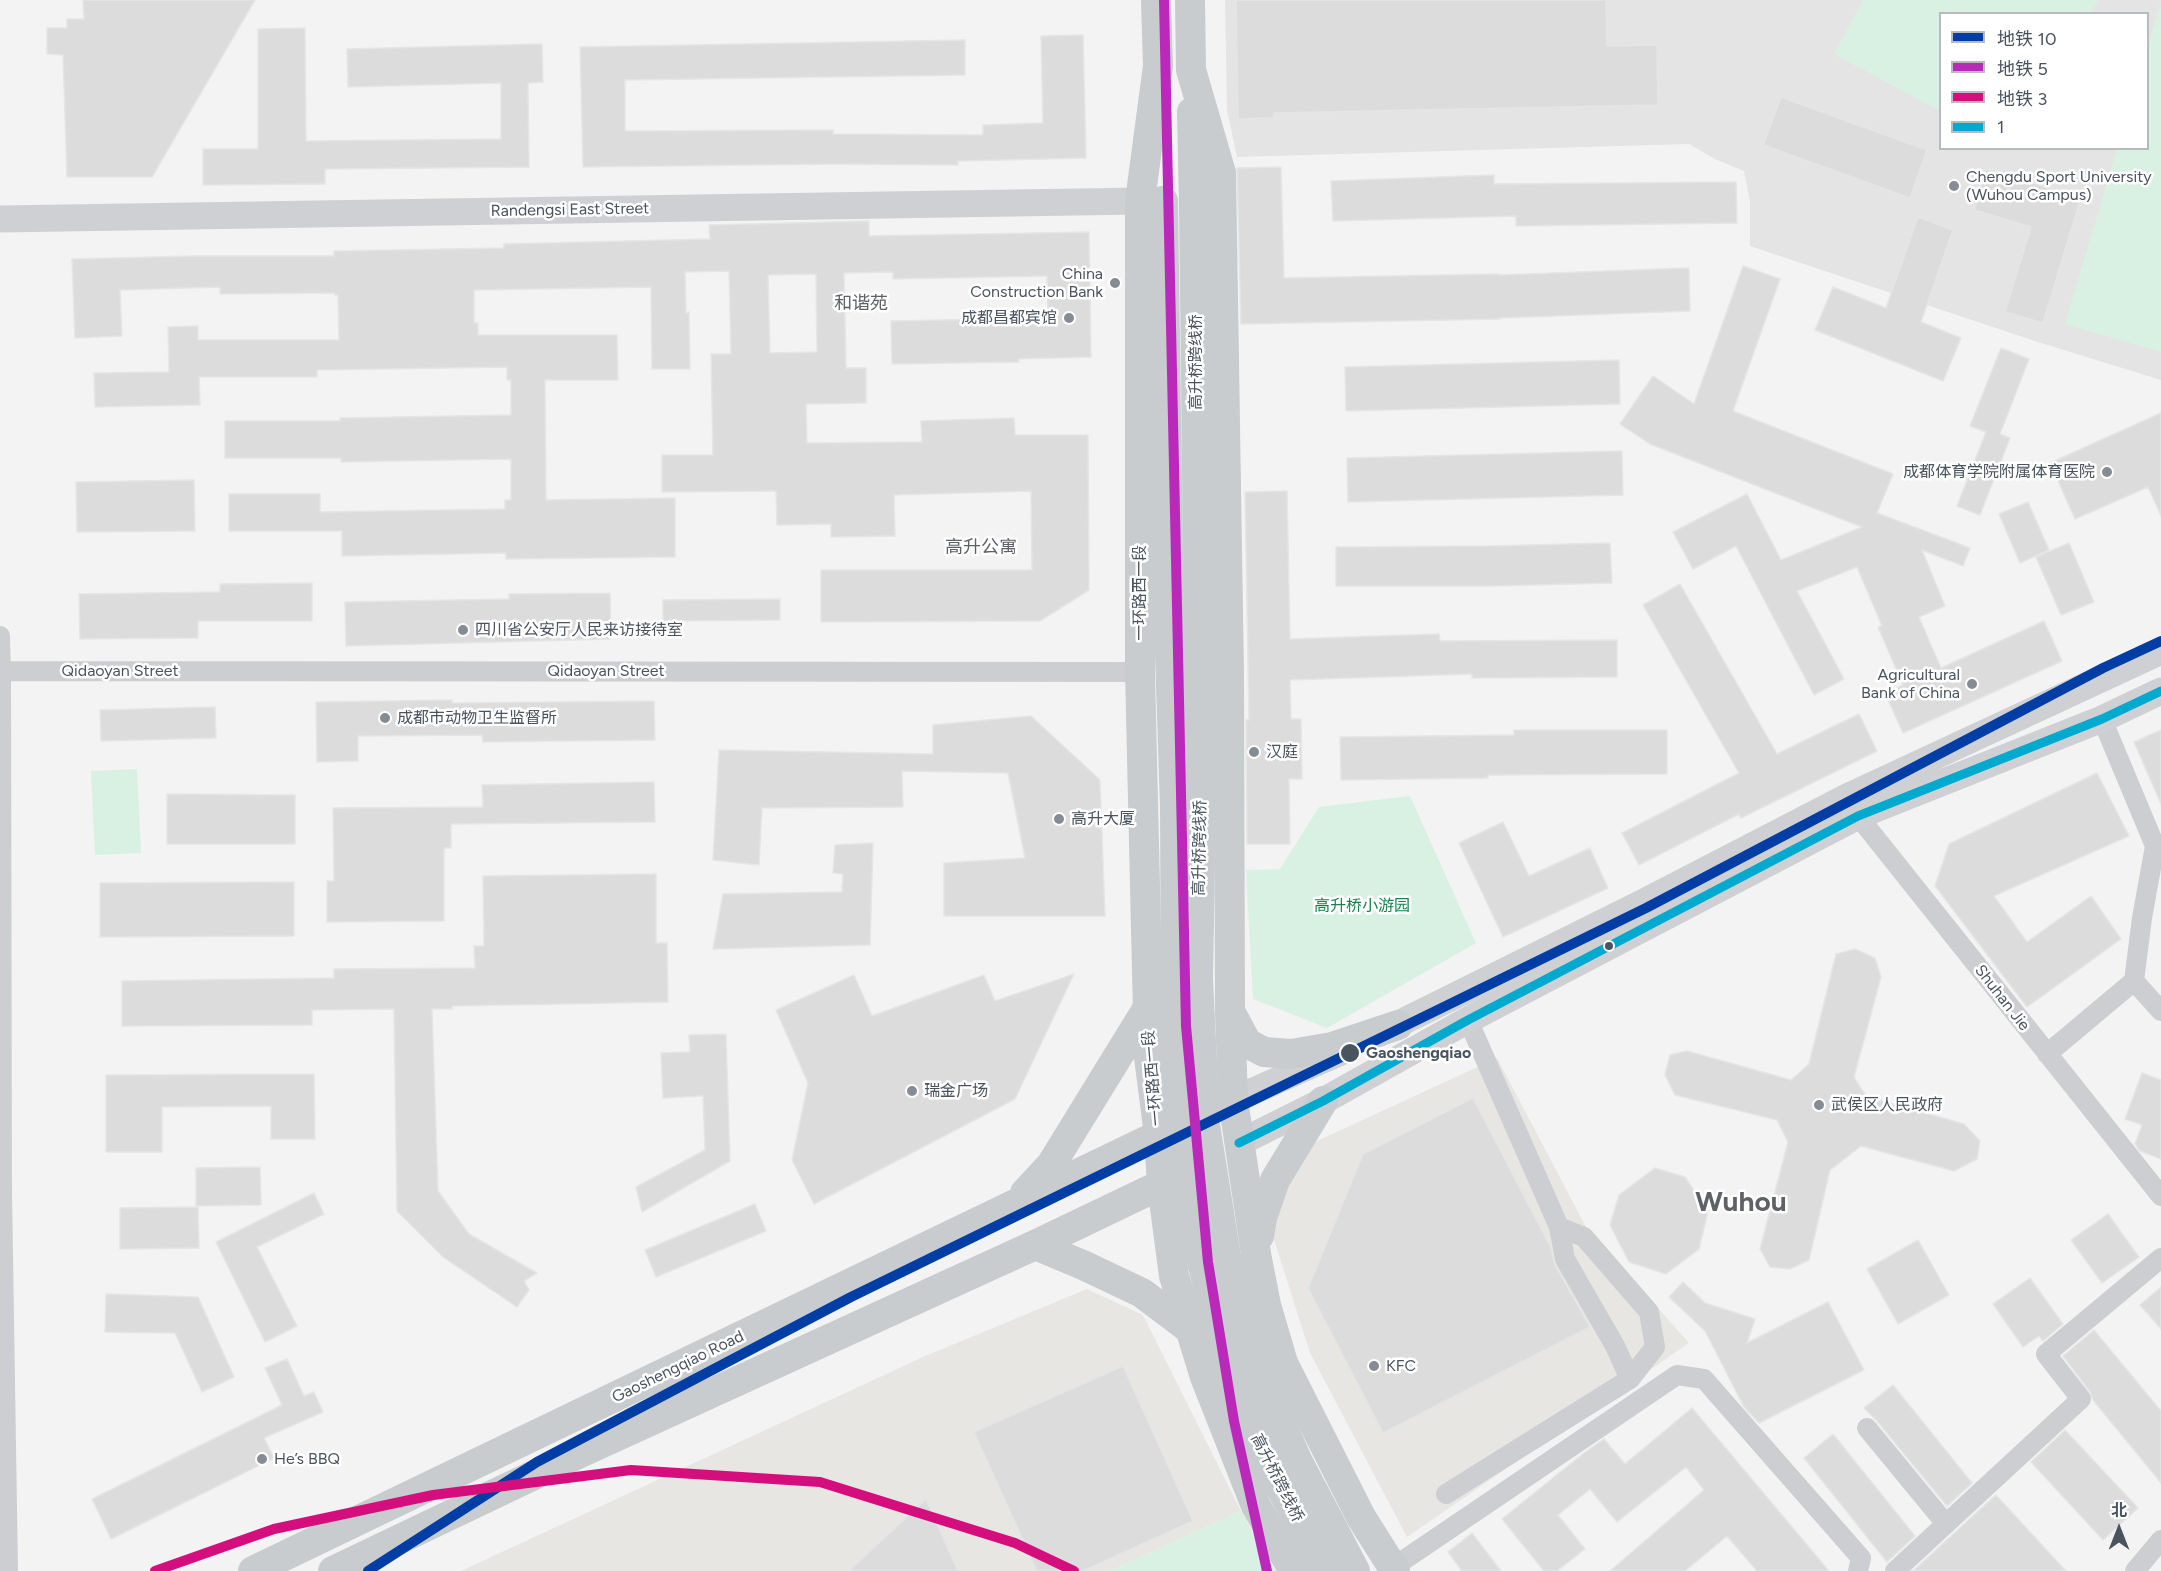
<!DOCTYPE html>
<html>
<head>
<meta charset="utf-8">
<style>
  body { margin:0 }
  #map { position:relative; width:2161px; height:1571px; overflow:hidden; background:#f3f3f3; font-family:Figtree,"Noto Sans SC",sans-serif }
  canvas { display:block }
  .legend { position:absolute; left:1939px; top:12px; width:210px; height:138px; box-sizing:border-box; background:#fff; border:2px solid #b7bbbf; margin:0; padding:8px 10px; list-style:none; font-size:18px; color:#4a545f }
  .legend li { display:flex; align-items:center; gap:12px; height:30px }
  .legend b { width:30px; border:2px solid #b7bbbf }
  .north { position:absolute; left:2089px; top:1499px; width:60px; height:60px; -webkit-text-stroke:4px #fff; paint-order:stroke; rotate:0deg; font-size:16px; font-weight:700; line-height:24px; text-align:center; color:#4a545f }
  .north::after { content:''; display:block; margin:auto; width:21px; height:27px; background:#4a545f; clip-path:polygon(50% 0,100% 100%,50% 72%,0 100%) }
</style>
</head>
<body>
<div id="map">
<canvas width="2161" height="1571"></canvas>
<ul class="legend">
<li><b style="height:8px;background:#003da5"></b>地铁 10</li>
<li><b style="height:8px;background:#bb29bb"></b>地铁 5</li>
<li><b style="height:8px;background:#d40f7d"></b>地铁 3</li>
<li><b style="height:8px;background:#00a9ce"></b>1</li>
</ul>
<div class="north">北</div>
</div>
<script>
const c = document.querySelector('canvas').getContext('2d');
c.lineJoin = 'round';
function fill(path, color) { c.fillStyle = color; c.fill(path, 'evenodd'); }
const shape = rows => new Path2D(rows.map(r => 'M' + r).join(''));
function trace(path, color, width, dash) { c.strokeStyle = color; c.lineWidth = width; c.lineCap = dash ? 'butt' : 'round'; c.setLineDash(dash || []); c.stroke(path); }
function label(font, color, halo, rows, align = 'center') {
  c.font = font + ' Figtree,"Noto Sans SC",sans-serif'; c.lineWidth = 5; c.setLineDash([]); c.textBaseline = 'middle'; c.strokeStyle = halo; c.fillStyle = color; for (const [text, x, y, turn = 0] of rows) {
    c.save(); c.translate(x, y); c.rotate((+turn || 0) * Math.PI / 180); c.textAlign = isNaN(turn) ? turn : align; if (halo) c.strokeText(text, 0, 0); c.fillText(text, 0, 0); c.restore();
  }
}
fill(shape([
  [1497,1058,1586,1227,1689,1343,1407,1537,1310,1353,1271,1230,1302,1148],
  [1087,1289,1143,1315,1241,1511,1110,1571,461,1571,923,1357]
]), '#e7e6e2');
fill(shape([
  [1225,0,2161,0,2161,380,2038,342,1750,246,1750,202,1744,171,1715,159,1689,144,1237,157,1227,110],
  [1940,14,2148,14,2148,148,1940,148]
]), '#e5e4e5');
fill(shape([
  [1863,0,2099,0,2091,13,1940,14,1940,111,1834,54],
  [2161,1,2161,352,2065,324,2117,149,2148,148,2148,46],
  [137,769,141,853,95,855,91,771],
  [1410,796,1476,943,1327,1028,1253,999,1246,870,1280,869,1319,807],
  [1241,1511,1275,1571,1110,1571]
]), '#d8f1e3');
const building = shape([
  [83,0,255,0,152,177,67,177,63,55,47,54,47,28,67,28,67,19,84,19,83,0],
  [1236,0,1606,0,1607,46,1657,45,1658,105,1274,113,1274,118,1238,119,1236,0],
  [305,28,306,141,501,139,501,83,348,87,347,49,542,44,543,82,528,83,529,167,325,169,325,184,203,185,203,149,258,149,258,29,305,28],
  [1083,35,1086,158,958,161,958,165,833,164,583,167,580,47,965,40,965,75,625,80,625,131,833,130,833,134,983,135,983,125,1043,123,1041,36,1083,35],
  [1781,97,1927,150,1910,198,1763,145,1781,97],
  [1281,167,1284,278,1499,274,1499,275,1689,268,1690,311,1500,318,1500,319,1241,324,1237,168,1281,167],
  [1986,169,2081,197,2043,323,2005,312,2031,227,1974,210,1986,169],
  [1494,175,1494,184,1736,182,1737,223,1516,226,1516,216,1333,221,1331,181,1494,175],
  [1918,217,1953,230,1921,322,1961,338,1943,381,1815,330,1833,287,1886,308,1918,217],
  [869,221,869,236,1089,232,1091,357,1018,359,1019,362,892,364,891,321,1048,318,1047,276,893,279,893,272,844,273,846,368,866,368,866,403,806,404,807,443,922,442,921,421,1014,418,1015,435,1088,435,1089,590,1040,621,821,622,821,570,1032,570,1031,491,894,495,895,536,831,537,831,524,777,525,776,491,662,492,662,455,713,455,711,354,731,354,729,271,685,272,686,313,689,312,690,369,652,369,651,287,474,290,474,323,478,323,478,335,617,335,618,380,545,380,546,500,675,498,675,557,506,559,506,553,342,556,342,531,229,531,229,494,320,494,320,512,505,509,505,500,511,500,511,459,341,462,341,458,225,458,225,421,340,421,340,418,511,415,511,380,507,380,507,367,317,370,317,377,199,377,200,405,95,407,94,373,169,372,168,327,198,326,198,340,339,340,338,295,335,295,335,293,220,294,220,287,120,290,122,336,75,338,72,259,193,256,334,256,334,251,504,248,504,244,710,239,709,225,869,221],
  [816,274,817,352,770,353,768,275,816,274],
  [1743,266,1780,279,1733,411,1893,474,1877,513,1970,548,1963,566,1922,550,1945,606,1919,617,1941,668,2044,621,2062,661,1903,733,1885,693,1903,685,1878,627,1882,626,1857,567,1797,591,1844,679,1814,695,1736,546,1693,569,1673,532,1747,494,1781,560,1862,527,1650,444,1620,424,1653,376,1694,404,1743,266],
  [2001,348,2029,359,2000,434,2010,438,1980,515,1957,506,1986,432,1970,426,2001,348],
  [1619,360,1620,404,1346,411,1345,367,1619,360],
  [2161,413,2161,516,2148,487,2075,519,2050,463,2161,413],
  [1622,451,1623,495,1348,502,1347,458,1622,451],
  [194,480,195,531,77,532,76,482,194,480],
  [1287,491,1290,639,1439,634,1440,641,1617,640,1617,677,1472,678,1472,674,1290,680,1291,719,1301,719,1302,779,1289,779,1290,844,1247,844,1246,720,1249,720,1245,492,1287,491],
  [2028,502,2049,550,2020,563,1999,514,2028,502],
  [1610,543,1612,583,1491,586,1336,586,1336,547,1490,546,1610,543],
  [2069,543,2094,602,2061,615,2036,557,2069,543],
  [312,583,312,621,198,621,198,638,80,639,79,594,220,592,220,584,312,583],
  [1680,584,1777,754,1859,714,1877,751,1741,818,1739,814,1639,865,1622,833,1739,773,1643,605,1680,584],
  [610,593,611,639,346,646,345,602,509,599,509,594,610,593],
  [780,599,780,620,663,621,663,600,780,599],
  [452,700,452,703,654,701,655,740,483,742,482,735,358,736,358,761,317,762,316,702,452,700],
  [215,707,216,738,101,741,100,710,215,707],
  [1031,716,1100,780,1105,916,944,916,944,863,1025,858,1008,773,902,771,903,807,762,808,759,865,713,860,719,750,933,754,933,725,1031,716],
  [1514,730,1667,730,1667,774,1488,775,1488,778,1341,780,1340,737,1514,735,1514,730],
  [2161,730,2161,804,2134,742,2161,730],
  [2097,773,2129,836,1994,896,2027,942,2091,896,2121,939,2027,1007,1935,886,1949,844,2097,773],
  [654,782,655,822,451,824,451,848,444,848,444,921,327,922,327,881,334,881,333,808,483,807,482,785,654,782],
  [167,794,295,795,295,844,167,844,167,794],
  [1503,822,1529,876,1590,848,1608,888,1503,937,1459,843,1503,822],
  [873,843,870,945,713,949,723,894,842,892,843,874,833,873,835,845,873,843],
  [656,874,656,943,667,943,668,1002,452,1006,452,1009,432,1009,438,1191,469,1234,537,1273,524,1281,529,1290,517,1307,443,1257,397,1211,394,1009,312,1010,312,1025,122,1026,122,981,334,978,334,969,475,968,474,946,484,946,483,876,656,874],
  [294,882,294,936,100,937,100,883,294,882],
  [1855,949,1875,958,1881,977,1854,1077,1866,1096,1964,1124,1980,1141,1977,1159,1954,1171,1861,1146,1830,1170,1809,1260,1790,1269,1770,1267,1760,1249,1788,1142,1777,1120,1675,1095,1665,1075,1670,1055,1687,1051,1791,1080,1809,1064,1836,954,1855,949],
  [1074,974,1015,1099,814,1204,792,1160,808,1083,776,1010,854,975,872,1016,984,975,995,1001,1074,974],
  [726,1034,730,1161,642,1212,636,1187,705,1150,703,1096,663,1098,661,1053,690,1052,689,1035,726,1034],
  [2142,1073,2161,1080,2161,1159,2140,1151,2135,1144,2142,1125,2125,1119,2142,1073],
  [314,1074,315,1139,271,1139,271,1106,162,1107,162,1152,106,1152,106,1075,314,1074],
  [1473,1098,1551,1248,1555,1265,1590,1327,1383,1433,1308,1288,1363,1154,1473,1098],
  [260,1167,261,1205,196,1206,196,1168,260,1167],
  [1655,1168,1685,1177,1708,1211,1699,1249,1666,1274,1629,1262,1610,1225,1619,1195,1655,1168],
  [314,1193,324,1214,257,1247,297,1326,265,1342,216,1242,314,1193],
  [755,1204,766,1231,656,1277,645,1250,755,1204],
  [198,1207,199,1248,120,1249,120,1208,198,1207],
  [2108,1214,2139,1257,2102,1283,2071,1240,2108,1214],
  [1918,1240,1949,1295,1898,1324,1867,1269,1918,1240],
  [2030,1278,2063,1324,2043,1341,2039,1336,2023,1347,1993,1304,2030,1278],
  [1683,1282,1705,1303,1755,1319,1747,1343,1828,1302,1864,1370,1759,1423,1744,1407,1705,1331,1669,1297,1683,1282],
  [2161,1287,2161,1329,2140,1305,2161,1287],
  [106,1294,198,1297,234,1377,202,1392,175,1333,105,1332,106,1294],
  [2094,1330,2161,1411,2161,1483,2093,1400,2090,1392,2063,1356,2094,1330],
  [287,1359,304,1396,314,1392,323,1412,264,1438,274,1458,111,1539,92,1499,282,1405,265,1368,287,1359],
  [1123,1366,1193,1521,1083,1571,1037,1571,974,1432,1123,1366],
  [1893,1385,1972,1483,1947,1506,1876,1420,1864,1408,1893,1385],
  [1692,1408,1829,1571,1757,1571,1727,1536,1685,1571,1610,1571,1704,1490,1686,1467,1617,1522,1590,1489,1558,1515,1585,1549,1557,1571,1544,1571,1502,1519,1584,1453,1604,1439,1625,1464,1692,1408],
  [2065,1430,2138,1508,2103,1540,2031,1462,2065,1430],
  [1833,1434,1915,1536,1887,1562,1804,1458,1833,1434],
  [1996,1495,2066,1571,1913,1571,1988,1502,1996,1495],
  [926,1499,958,1571,849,1571,926,1499],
  [1472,1533,1501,1571,1462,1571,1448,1552,1472,1533]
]);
fill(building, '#dcdcdd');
trace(building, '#e4e5e6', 1.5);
trace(shape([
  [0,636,1,671],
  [1852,805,1858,816,2161,1196],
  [2134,981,2161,1011],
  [2047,1054,2134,981,2142,918,2155,846,2102,719],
  [1559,1227,1565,1259,1615,1346,1630,1379],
  [1867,1428,1946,1524],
  [1446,1494,1630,1379,1655,1347,1649,1312,1584,1237,1559,1227,1468,1020],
  [1392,1568,1677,1375,1704,1379,1861,1558,1858,1571],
  [8,1571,2,1192,1,671,1140,672],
  [1895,1571,2081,1399,2046,1354,2161,1258],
  [2135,1571,2161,1540]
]), '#ccced1', 20);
trace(shape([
  [0,219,1140,201],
  [1378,1034,1640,904,1847,797,2161,651],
  [1233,1100,1341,1052],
  [1239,1143,1323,1101,1468,1020,1858,816,2102,719,2161,691]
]), '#ced0d3', 27);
trace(shape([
  [1156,0,1158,66,1140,201,1140,672,1149,1057,1159,1135,1162,1185,1174,1276,1205,1377,1256,1506,1294,1571],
  [1190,0,1191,70,1221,173,1229,675,1230,1012,1233,1100,1256,1254,1266,1305,1283,1363,1361,1517,1395,1571],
  [1192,112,1194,205],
  [1231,1013,1247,1043,1264,1052,1291,1054,1332,1047,1398,1025],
  [1025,1193,1051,1165,1147,1009],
  [1259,1236,1262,1218,1275,1180,1323,1101],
  [1035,1245,1083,1265,1142,1293,1191,1330],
  [253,1571,1173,1128],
  [333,1571,578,1454,1035,1245,1179,1176]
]), '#c8cccf', 30);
trace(shape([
  [1163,201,1169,623,1175,808,1176,1021,1182,1135,1202,1262,1230,1372,1248,1420,1270,1468,1326,1571],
  [1194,205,1201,803,1198,979,1205,1125,1226,1256,1259,1364,1274,1408,1298,1462,1355,1571]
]), '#c8cccf', 30);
trace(shape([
  [1239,1143,1323,1101,1468,1020,1858,816,2102,719,2161,691]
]), '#00a9ce', 9);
trace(shape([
  [368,1571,537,1462,851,1297,1646,908,2103,668,2161,641]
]), '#003da5', 10);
trace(shape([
  [1164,0,1186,1026,1208,1262,1234,1421,1267,1571]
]), '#bb29bb', 10);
trace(shape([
  [155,1571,274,1529,433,1495,631,1470,820,1482,1015,1543,1074,1571]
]), '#d40f7d', 10);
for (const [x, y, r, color] of [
  [1954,186,6,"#858c93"],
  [1115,283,6,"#858c93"],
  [1069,318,6,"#858c93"],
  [2107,472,6,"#858c93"],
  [463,630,6,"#858c93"],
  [1972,684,6,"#858c93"],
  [385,718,6,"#858c93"],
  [1254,752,6,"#858c93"],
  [1059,819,6,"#858c93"],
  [1609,946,5,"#4a545f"],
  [1350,1053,10,"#4a545f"],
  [912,1091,6,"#858c93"],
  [1819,1105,6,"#858c93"],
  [1374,1366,6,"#858c93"],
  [262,1459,6,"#858c93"]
]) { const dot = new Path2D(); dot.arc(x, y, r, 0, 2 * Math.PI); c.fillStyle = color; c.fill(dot); trace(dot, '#fff', 2); }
label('16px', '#4a545f', '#fff', [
  ["Chengdu Sport University",1966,177],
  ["(Wuhou Campus)",1966,195],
  ["China",1103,274,"right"],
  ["Construction Bank",1103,292,"right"],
  ["成都昌都宾馆",1057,318,"right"],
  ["成都体育学院附属体育医院",2095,472,"right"],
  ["四川省公安厅人民来访接待室",475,630],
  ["Agricultural",1960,675,"right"],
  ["Bank of China",1960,693,"right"],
  ["成都市动物卫生监督所",397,718],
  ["汉庭",1266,752],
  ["高升大厦",1071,819],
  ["瑞金广场",924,1091],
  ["武侯区人民政府",1831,1105],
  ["KFC",1386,1366],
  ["He’s BBQ",274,1459]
], 'left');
label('16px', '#4a545f', '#fff', [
  ["Randengsi East Street",570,210,-1],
  ["高升桥跨线桥",1196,362,-90],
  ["一环路西一段",1140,593,-90],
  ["Qidaoyan Street",120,671],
  ["Qidaoyan Street",606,671],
  ["高升桥跨线桥",1200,848,-89],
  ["Shuhan Jie",2002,998,52],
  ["一环路西一段",1153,1078,-95],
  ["Gaoshengqiao Road",678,1367,-26],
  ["高升桥跨线桥",1277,1478,63]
]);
label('16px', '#198251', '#fff', [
  ["高升桥小游园",1362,906]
]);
label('bold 16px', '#4a545f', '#fff', [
  ["Gaoshengqiao",1366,1053]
], 'left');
label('18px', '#5e6267', '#fff', [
  ["和谐苑",861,304],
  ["高升公寓",981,548]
]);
label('bold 28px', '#5e6267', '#fff', [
  ["Wuhou",1741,1203]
]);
</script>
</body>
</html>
